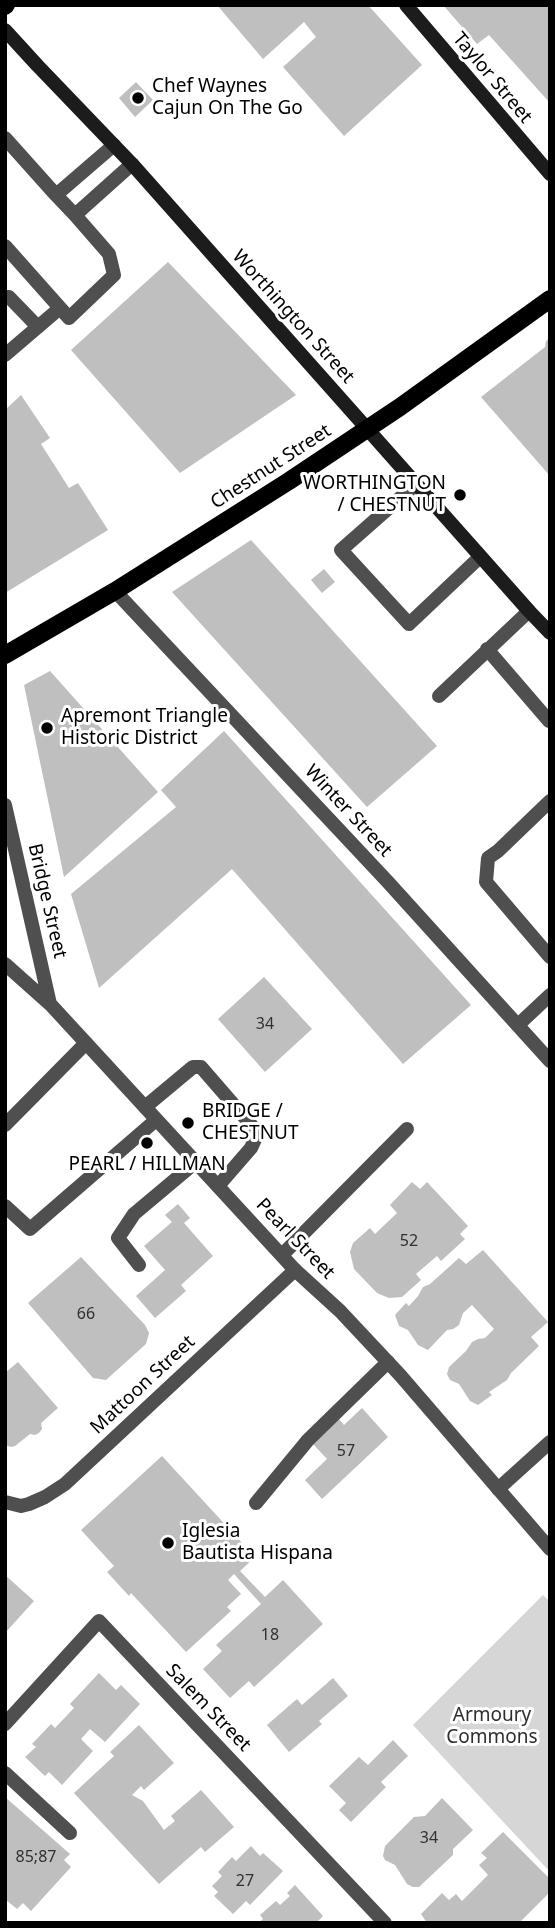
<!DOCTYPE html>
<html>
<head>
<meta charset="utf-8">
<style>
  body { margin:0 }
  #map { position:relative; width:555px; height:1928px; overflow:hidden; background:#fff; font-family:"Noto Sans",sans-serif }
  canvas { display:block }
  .frame { position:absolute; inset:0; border:7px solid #000; pointer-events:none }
</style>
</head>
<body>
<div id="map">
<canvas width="555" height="1928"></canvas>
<div class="frame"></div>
</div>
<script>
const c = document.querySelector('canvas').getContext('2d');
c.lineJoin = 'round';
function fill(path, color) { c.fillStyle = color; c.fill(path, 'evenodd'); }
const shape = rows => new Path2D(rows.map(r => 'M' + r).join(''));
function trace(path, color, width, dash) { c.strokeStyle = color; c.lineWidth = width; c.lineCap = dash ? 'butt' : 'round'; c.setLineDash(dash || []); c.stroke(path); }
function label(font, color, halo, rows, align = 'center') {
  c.font = font + ' "Noto Sans",sans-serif'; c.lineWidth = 6; c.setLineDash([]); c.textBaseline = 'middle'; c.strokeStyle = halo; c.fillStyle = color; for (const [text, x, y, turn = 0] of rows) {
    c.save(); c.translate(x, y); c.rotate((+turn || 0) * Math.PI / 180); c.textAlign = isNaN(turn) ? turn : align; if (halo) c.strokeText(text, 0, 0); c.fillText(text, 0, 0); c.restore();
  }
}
fill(shape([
  [543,1595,550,1602,550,1872,413,1725]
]), '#d6d6d6');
fill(shape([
  [217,5,368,5,422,65,344,136,283,67,316,37,304,22,263,59],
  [443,5,550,5,550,103,489,35,477,44],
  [136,82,153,100,135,117,119,98],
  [168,262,296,395,180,473,71,350],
  [550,338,550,476,481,397,545,347,546,341],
  [21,395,50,438,41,444,69,488,78,483,108,530,5,593,5,410],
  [251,540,437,746,367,807,172,592],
  [324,569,335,582,322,593,311,580],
  [50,671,158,792,64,877,24,685],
  [224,731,471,1005,403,1064,232,869,99,988,71,894,176,807,161,790],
  [264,977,312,1029,265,1072,218,1019],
  [412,1182,420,1189,427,1182,468,1226,460,1234,465,1239,441,1261,437,1256,416,1274,421,1280,402,1297,389,1298,377,1293,354,1269,350,1252,353,1243,370,1228,375,1234,397,1213,390,1205],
  [178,1204,190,1218,184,1223,213,1256,181,1285,186,1291,155,1318,136,1296,165,1270,144,1246,172,1222,165,1215],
  [483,1250,548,1322,531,1337,539,1346,511,1373,507,1380,489,1392,492,1395,478,1405,470,1401,459,1384,450,1380,447,1374,449,1367,466,1351,472,1342,478,1339,485,1338,494,1329,472,1305,463,1313,459,1325,453,1329,447,1330,428,1350,418,1345,408,1330,399,1326,395,1315,406,1303,409,1306,418,1296,423,1287,430,1284,459,1258,466,1264],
  [81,1257,145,1325,149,1333,146,1344,106,1380,93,1378,28,1303],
  [18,1362,58,1408,41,1423,42,1429,39,1433,35,1435,30,1434,15,1446,11,1447,5,1445,5,1373],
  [362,1408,388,1437,322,1499,305,1480,327,1459,313,1444,339,1419,344,1425],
  [162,1456,255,1557,240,1571,265,1597,283,1580,323,1624,254,1687,249,1681,230,1698,203,1669,222,1651,216,1645,261,1604,234,1574,228,1580,241,1594,227,1607,231,1611,186,1652,131,1593,129,1596,107,1572,114,1566,81,1530],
  [5,1575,34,1601,5,1633],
  [99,1673,116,1690,121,1685,140,1704,105,1742,90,1729,81,1739,93,1751,62,1785,49,1772,45,1776,25,1757,36,1747,32,1744,51,1724,55,1728,74,1708,70,1704],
  [333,1678,348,1696,319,1721,322,1724,289,1752,267,1725,297,1699,302,1705],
  [139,1725,174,1763,144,1790,141,1786,132,1795,143,1801,164,1830,175,1821,171,1816,201,1790,234,1827,205,1852,201,1847,159,1884,74,1793,114,1756,110,1752],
  [393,1740,408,1756,381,1782,386,1787,351,1822,339,1810,346,1803,329,1786,359,1757,368,1765],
  [5,1797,70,1854,64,1860,71,1867,31,1911,23,1903,17,1909,5,1899],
  [442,1798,473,1830,453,1849,453,1855,419,1887,413,1887,407,1884,395,1865,385,1860,383,1856,385,1846,414,1817,425,1816],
  [503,1832,550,1879,550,1892,519,1923,427,1923,421,1914,442,1893,449,1900,456,1894,462,1901,488,1875,479,1865,487,1858,481,1853],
  [251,1846,260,1856,263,1853,283,1871,250,1905,246,1901,233,1914,214,1896,218,1892,212,1886,222,1876,218,1872,232,1857,236,1861],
  [295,1885,323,1916,316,1923,258,1923,263,1919,260,1915,276,1901,280,1905,290,1896,287,1893]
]), '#bfbfbf');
trace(shape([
  [5,138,56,195,114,145],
  [56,195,75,215],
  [5,246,69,318,114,275,109,254,75,215,132,164],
  [5,297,9,297,38,327],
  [5,355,60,308],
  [416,484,341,550,409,624,480,557],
  [487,649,549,721],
  [439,696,529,611],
  [550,801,498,851,488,858,486,882,550,957],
  [518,1025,550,995],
  [145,1107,193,1067,201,1067,253,1127,256,1137,251,1148,218,1186],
  [5,1125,86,1043],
  [5,1206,30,1229,156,1120],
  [282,1255,407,1129],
  [139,1265,118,1238,134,1214,196,1162],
  [498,1489,550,1442],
  [256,1503,308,1440,388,1362],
  [5,1773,70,1833]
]), '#4f4f4f', 14);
trace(shape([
  [115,591,387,881,550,1061],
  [5,1502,21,1506,29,1504,45,1497,65,1484,295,1270],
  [5,1724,99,1621,385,1923]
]), '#4f4f4f', 14);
trace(shape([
  [5,805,50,1004],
  [5,964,51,1005,295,1270,340,1311,400,1375,550,1549]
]), '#4f4f4f', 14);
trace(shape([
  [406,5,550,174],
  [5,30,37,65,132,164,529,611,550,633]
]), '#1c1c1c', 14);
trace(shape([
  [5,6,6,5],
  [5,655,115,591,289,481,400,407,550,299]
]), '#000', 18);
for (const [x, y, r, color] of [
  [138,98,7,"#000"],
  [460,495,7,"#000"],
  [47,728,7,"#000"],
  [188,1123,7,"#000"],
  [147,1143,7,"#000"],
  [168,1543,7,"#000"]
]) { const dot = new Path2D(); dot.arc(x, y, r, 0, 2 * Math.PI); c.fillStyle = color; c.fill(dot); trace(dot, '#fff', 2.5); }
label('16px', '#303030', null, [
  ["34",265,1024],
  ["52",409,1241],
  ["66",86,1314],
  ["57",346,1451],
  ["18",270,1635],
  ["34",429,1838],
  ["85;87",36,1857],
  ["27",245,1881]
]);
label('19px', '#000', '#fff', [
  ["Taylor Street",492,78,50],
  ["Worthington Street",293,317,48],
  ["Chestnut Street",271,467,-33],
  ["Winter Street",348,811,47],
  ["Bridge Street",47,901,77],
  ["Pearl Street",295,1239,46],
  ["Mattoon Street",143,1385,-43],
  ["Salem Street",208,1708,46]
]);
label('19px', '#000', '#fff', [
  ["Chef Waynes",152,87],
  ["Cajun On The Go",152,109],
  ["WORTHINGTON",446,484,"right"],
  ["/ CHESTNUT",446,506,"right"],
  ["Apremont Triangle",61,717],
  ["Historic District",61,739],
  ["BRIDGE /",202,1112],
  ["CHESTNUT",202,1134],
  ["PEARL / HILLMAN",147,1165,"center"],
  ["Iglesia",182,1532],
  ["Bautista Hispana",182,1554]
], 'left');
label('19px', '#2d2d2d', '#fff', [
  ["Armoury",492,1716],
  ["Commons",492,1738]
]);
</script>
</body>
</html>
